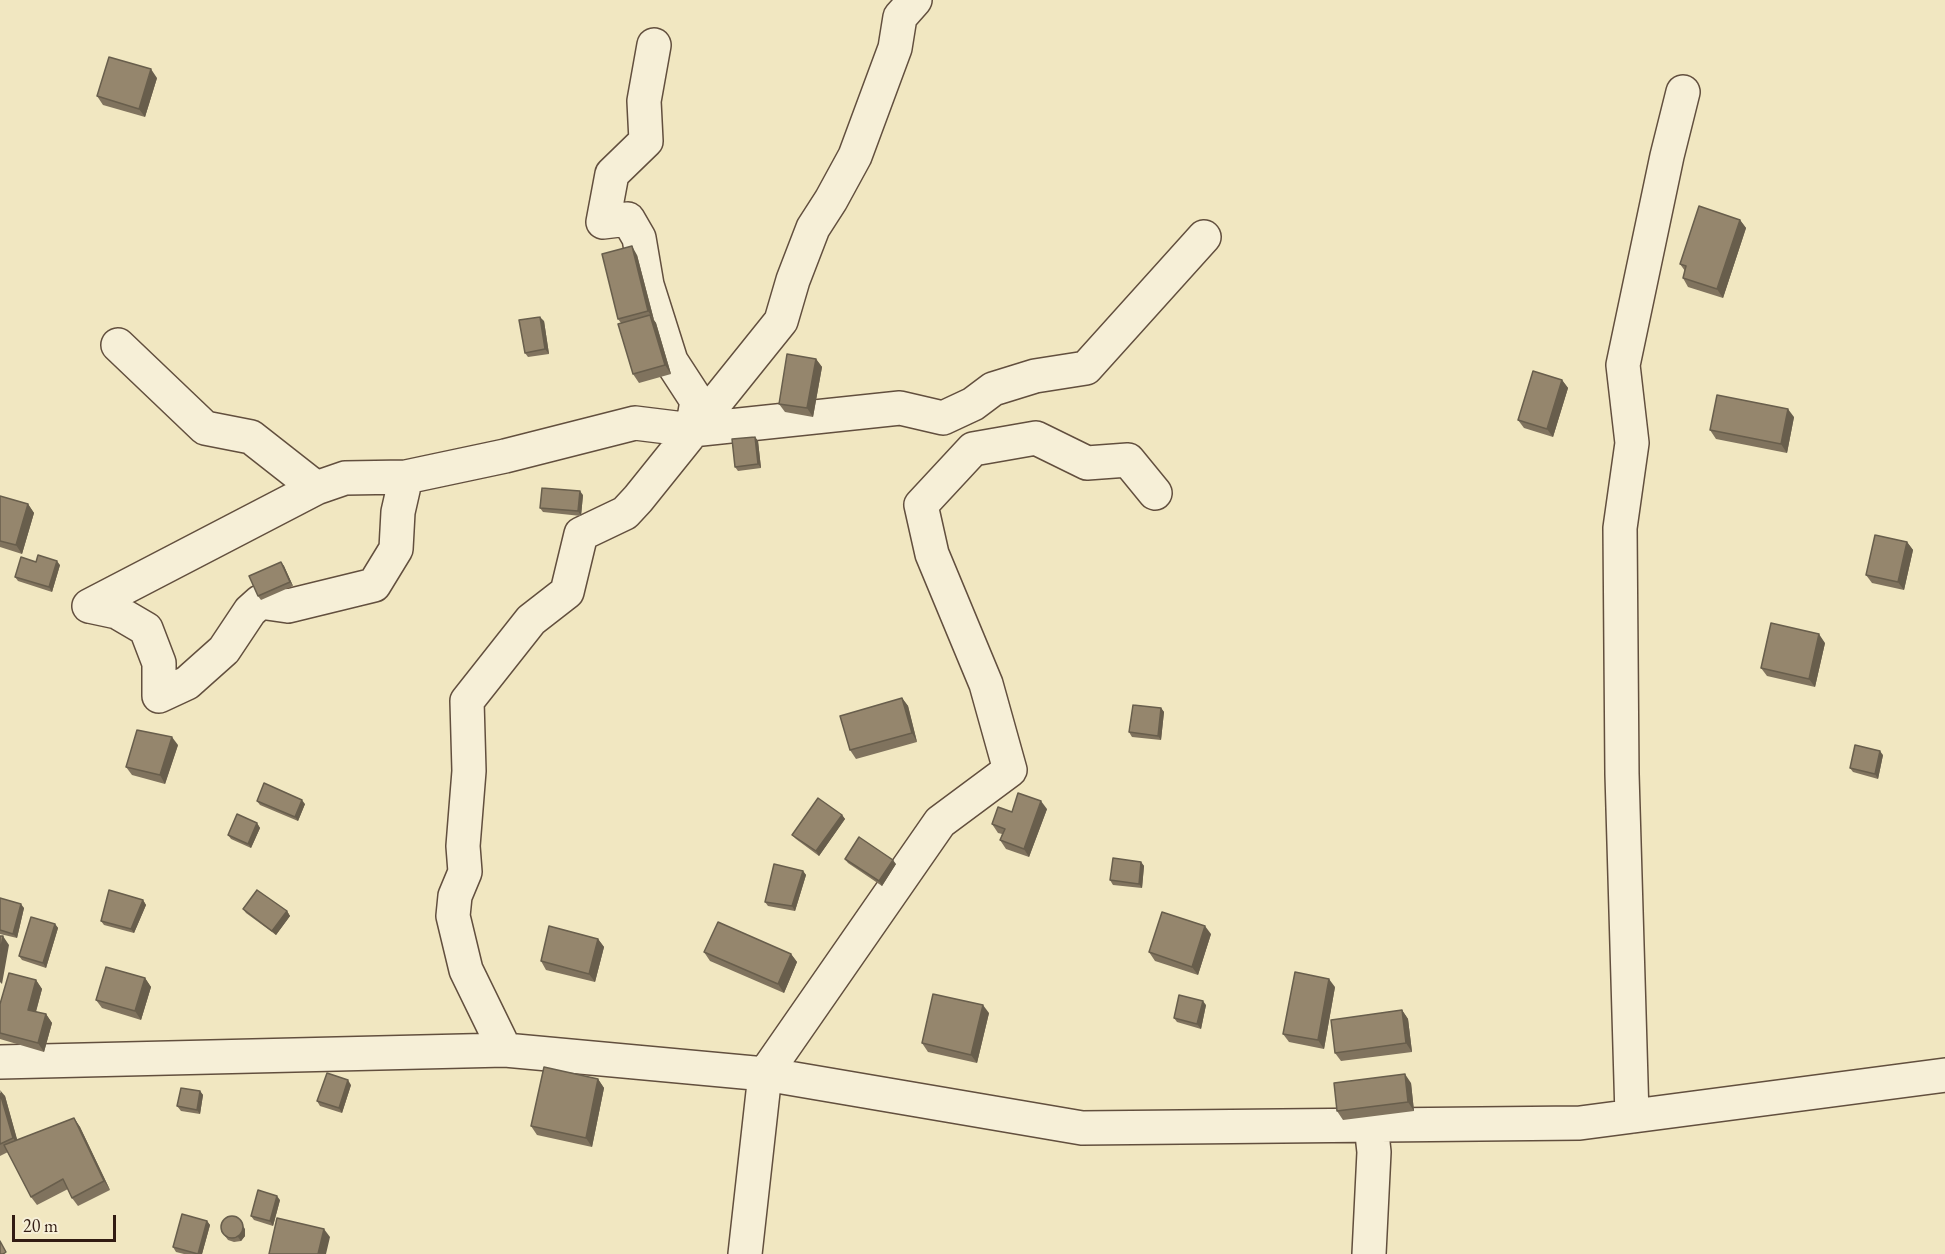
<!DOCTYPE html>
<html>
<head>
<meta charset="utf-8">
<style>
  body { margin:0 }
  #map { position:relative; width:1945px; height:1254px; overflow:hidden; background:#f1e7c1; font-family:"EB Garamond",serif }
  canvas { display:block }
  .scale { position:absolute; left:12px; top:1215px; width:104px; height:27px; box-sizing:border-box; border:3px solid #321c13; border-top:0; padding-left:8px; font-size:18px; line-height:21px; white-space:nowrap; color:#321c13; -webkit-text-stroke:4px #f6efd7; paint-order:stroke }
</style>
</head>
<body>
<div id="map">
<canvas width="1945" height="1254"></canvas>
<div class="scale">20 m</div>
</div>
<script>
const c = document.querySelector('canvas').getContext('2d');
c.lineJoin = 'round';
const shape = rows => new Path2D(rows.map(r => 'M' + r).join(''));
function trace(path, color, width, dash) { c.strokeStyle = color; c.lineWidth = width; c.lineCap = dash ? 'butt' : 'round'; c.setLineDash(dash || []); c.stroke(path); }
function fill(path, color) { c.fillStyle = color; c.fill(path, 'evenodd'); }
const minor = shape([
  [654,45,644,101,646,141,612,174,603,222,628,219,639,238,647,285,671,361,697,401,692,430],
  [118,345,205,428,251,437,316,488],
  [89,606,316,488,345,478,406,477,505,456,635,423,692,430,900,408,943,418,973,404,993,389,1035,376,1086,368,1204,237],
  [89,606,117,612,146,629,159,663,159,696,187,683,224,650,250,611,260,602,288,606,374,585,396,549,398,512,406,477],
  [505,1050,466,970,453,916,455,896,465,872,463,846,469,771,467,701,531,620,567,592,581,534,625,513,638,499,781,321,793,280,813,228,831,200,855,156,895,48,900,17,915,0],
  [0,1062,505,1050,765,1074,1082,1128,1580,1123,1945,1075],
  [1632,1116,1622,774,1620,528,1632,443,1623,365,1667,156,1683,92],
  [745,1254,765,1074,940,822,1010,770,986,684,932,554,921,505,973,449,1036,438,1087,463,1128,460,1155,493],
  [1369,1254,1374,1152,1371,1125]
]);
trace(minor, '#624f3e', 36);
trace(minor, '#f6efd7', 33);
fill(shape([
  [157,78,145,117,103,105,97,96],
  [1740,220,1746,228,1723,298,1688,287,1683,278,1685,271,1680,264],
  [637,255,654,320,656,323,671,374,639,383,633,374,621,323,618,319],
  [544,321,549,354,528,357,525,353],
  [816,359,822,367,813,417,785,412,779,404],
  [1562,380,1568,388,1553,437,1524,428,1518,420],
  [1794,417,1787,453,1716,439,1710,430],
  [755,437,758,441,761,468,738,471,735,467],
  [583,495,581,516,543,512,540,508],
  [0,496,28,504,34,513,22,554,0,547],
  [1907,542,1913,550,1904,590,1872,583,1866,575],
  [36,562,60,565,52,592,18,581,15,577],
  [281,562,284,566,293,586,261,600,258,596],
  [1825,643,1815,687,1767,676,1761,668],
  [902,698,908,706,917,742,856,759,850,750],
  [1161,708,1164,712,1161,740,1132,737,1129,732],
  [178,745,165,784,132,775,126,767],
  [1883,755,1878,779,1853,772,1850,768],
  [257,801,305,804,298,821,260,805],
  [1047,809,1029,857,1006,849,1000,840,1002,834,998,833,992,824,1012,812],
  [842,815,845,819,819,856,796,839,792,835],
  [257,823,260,828,251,848,231,839,228,835],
  [845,859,896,864,882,886,848,863],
  [1141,862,1144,866,1142,888,1113,885,1110,880],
  [803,871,806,875,795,911,768,906,765,902],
  [0,898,24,908,17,938,0,934],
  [143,900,146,905,134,933,104,925,101,921],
  [243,909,287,911,290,916,276,935,246,913],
  [55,924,58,928,46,968,22,960,19,956],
  [1211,934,1198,975,1155,961,1149,952],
  [598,939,604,947,595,982,546,970,541,961],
  [704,952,791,954,797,962,784,993,710,961],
  [145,978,151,987,141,1020,102,1008,96,1000],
  [36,980,42,989,36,1012,46,1014,52,1023,44,1052,0,1039,0,1004],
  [1335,987,1324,1049,1289,1042,1283,1034],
  [1206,1005,1201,1029,1177,1022,1174,1018],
  [1402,1010,1408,1019,1412,1052,1341,1061,1335,1053],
  [989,1013,977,1063,928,1052,922,1043],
  [598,1079,604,1088,592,1147,537,1135,531,1126],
  [1411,1083,1414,1111,1343,1120,1337,1111],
  [351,1085,342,1113,320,1106,317,1101],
  [200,1091,203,1095,200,1114,181,1111,177,1106],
  [0,1093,5,1096,17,1140,74,1118,80,1127,110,1190,78,1206,72,1198,68,1189,37,1205,31,1197,8,1152,0,1156],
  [280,1200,273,1226,254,1220,251,1216],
  [207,1221,210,1225,202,1254,184,1254,176,1252,173,1247],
  [245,1229,245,1236,241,1241,234,1242,228,1240,225,1236]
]), '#80735e');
fill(shape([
  [151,69,157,78,145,117,139,109],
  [1740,220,1746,228,1723,298,1717,289],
  [632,246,637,255,654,320,648,311],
  [650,315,656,323,671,374,665,365],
  [540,317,544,321,549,354,545,349],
  [816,359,822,367,813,417,807,408],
  [1562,380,1568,388,1553,437,1547,429],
  [1788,409,1794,417,1787,453,1781,444],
  [755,437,758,441,761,468,758,464],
  [580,491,583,495,581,516,578,511],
  [28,504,34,513,22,554,16,545],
  [1907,542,1913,550,1904,590,1898,582],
  [57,561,60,565,52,592,49,587],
  [281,562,284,566,293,586,290,582],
  [1819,634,1825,643,1815,687,1809,679],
  [902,698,908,706,917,742,912,733],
  [1161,708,1164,712,1161,740,1158,736],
  [172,737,178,745,165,784,160,775],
  [1880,751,1883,755,1878,779,1875,774],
  [302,800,305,804,298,821,295,817],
  [1041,801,1047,809,1029,857,1024,849],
  [842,815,845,819,819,856,816,851],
  [257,823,260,828,251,848,248,844],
  [893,860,896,864,882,886,879,881],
  [1141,862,1144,866,1142,888,1139,884],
  [803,871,806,875,795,911,792,906],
  [143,900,146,905,134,933,131,929],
  [21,904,24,908,17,938,13,934],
  [287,911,290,916,276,935,272,931],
  [55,924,58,928,46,968,43,963],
  [1205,926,1211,934,1198,975,1192,967],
  [3,936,9,945,2,984,0,982,0,953],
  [598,939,604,947,595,982,589,974],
  [791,954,797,962,784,993,778,984],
  [145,978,151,987,141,1020,135,1011],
  [1329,979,1335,987,1324,1049,1318,1040],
  [36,980,42,989,34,1018,28,1010],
  [1203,1001,1206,1005,1201,1029,1197,1024],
  [983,1005,989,1013,977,1063,971,1055],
  [1402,1010,1408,1019,1412,1052,1406,1043],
  [46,1014,52,1023,44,1052,38,1043],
  [1405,1074,1411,1083,1414,1111,1408,1102],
  [598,1079,604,1088,592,1147,586,1138],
  [348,1080,351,1085,342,1113,339,1108],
  [0,1090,5,1096,19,1146,13,1138],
  [200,1091,203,1095,200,1114,197,1110],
  [74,1118,80,1127,110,1190,104,1181],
  [277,1196,280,1200,273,1226,270,1221],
  [238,1218,245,1229,245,1236,241,1241,238,1237],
  [207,1221,210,1225,202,1254,198,1254],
  [324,1229,330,1237,326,1254,318,1254]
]), '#685e4c');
const building = shape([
  [109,57,151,69,139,109,97,96,109,57],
  [1699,206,1740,220,1717,289,1683,278,1686,266,1680,264,1699,206],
  [632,246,648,311,618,319,602,254,632,246],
  [650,315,665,365,633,374,618,324,650,315],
  [540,317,545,349,525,353,519,320,540,317],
  [787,354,816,359,807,408,779,404,787,354],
  [1533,371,1562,380,1547,429,1518,420,1533,371],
  [1717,395,1788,409,1781,444,1710,430,1717,395],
  [755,437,758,464,735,467,732,439,755,437],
  [542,488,580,491,578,511,540,508,542,488],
  [0,496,28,504,16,545,0,541,0,496],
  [1875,535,1907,542,1898,582,1866,575,1875,535],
  [38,555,57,561,49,587,15,577,21,557,36,562,38,555],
  [281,562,290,582,258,596,249,576,281,562],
  [1771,623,1819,634,1809,679,1761,668,1771,623],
  [902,698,912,733,850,750,840,716,902,698],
  [1133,705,1161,708,1158,736,1129,732,1133,705],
  [137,730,172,737,160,775,126,767,137,730],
  [1855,745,1880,751,1875,774,1850,768,1855,745],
  [264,783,302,800,295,817,257,801,264,783],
  [1018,793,1041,801,1024,849,1000,840,1005,829,992,824,998,807,1012,812,1018,793],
  [818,798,842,815,816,851,792,835,818,798],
  [237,814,257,823,248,844,228,835,237,814],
  [859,837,893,860,879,881,845,859,859,837],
  [1113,858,1141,862,1139,884,1110,880,1113,858],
  [774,864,803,871,792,906,765,902,774,864],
  [109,890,143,900,131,929,101,921,109,890],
  [257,890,287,911,272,931,243,909,257,890],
  [0,898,21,904,13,934,0,930,0,898],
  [1162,912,1205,926,1192,967,1149,952,1162,912],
  [31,917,55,924,43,963,19,956,31,917],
  [718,922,791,954,778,984,704,952,718,922],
  [549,926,598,939,589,974,541,961,549,926],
  [0,936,3,936,0,953,0,936],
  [106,967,145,978,135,1011,96,1000,106,967],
  [1295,972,1329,979,1318,1040,1283,1034,1295,972],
  [9,973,36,980,28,1010,46,1014,38,1043,0,1033,0,1004,9,973],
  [933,994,983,1005,971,1055,922,1043,933,994],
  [1179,995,1203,1001,1197,1024,1174,1018,1179,995],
  [1402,1010,1406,1043,1335,1053,1331,1020,1402,1010],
  [544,1067,598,1079,586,1138,531,1126,544,1067],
  [327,1073,348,1080,339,1108,317,1101,327,1073],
  [1405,1074,1408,1102,1337,1111,1334,1083,1405,1074],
  [181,1088,200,1091,197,1110,177,1106,181,1088],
  [0,1093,13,1138,0,1144,0,1093],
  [74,1118,104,1181,72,1198,63,1179,31,1197,4,1145,74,1118],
  [258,1190,277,1196,270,1221,251,1216,258,1190],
  [182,1214,207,1221,198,1254,173,1247,182,1214],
  '221 1227a11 11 0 1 1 22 0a11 11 0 1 1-22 0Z',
  [277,1218,324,1229,318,1254,269,1254,277,1218],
  [0,1241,6,1252,3,1254,0,1254,0,1241]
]);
fill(building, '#95866d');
trace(building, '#685e4c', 1.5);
</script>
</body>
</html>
